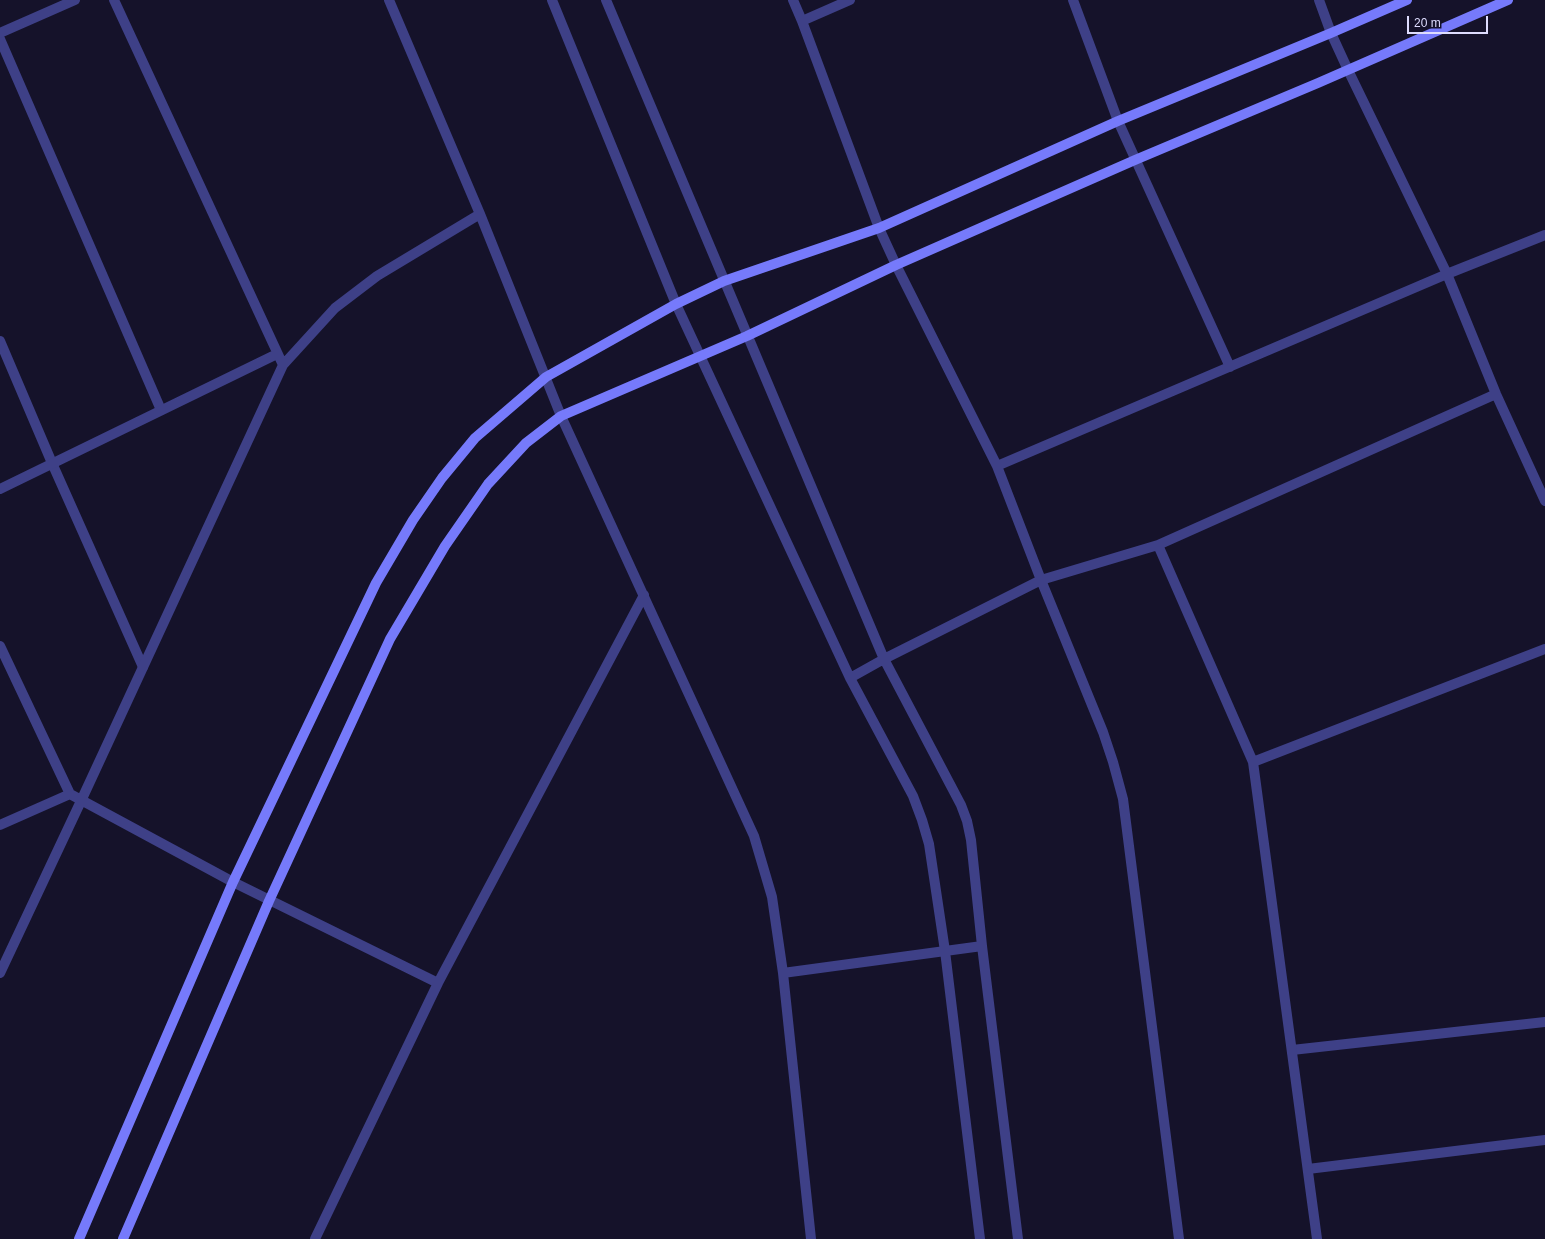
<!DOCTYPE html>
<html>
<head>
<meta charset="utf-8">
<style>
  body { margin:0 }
  #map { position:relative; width:1545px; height:1239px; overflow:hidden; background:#15122a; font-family:Helvetica,sans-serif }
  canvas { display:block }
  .scale { position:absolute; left:1407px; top:16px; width:81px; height:18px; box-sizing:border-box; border:2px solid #dedcfe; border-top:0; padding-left:5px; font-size:12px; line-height:14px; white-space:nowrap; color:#dedcfe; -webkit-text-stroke:3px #15122a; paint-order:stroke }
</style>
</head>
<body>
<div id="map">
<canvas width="1545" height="1239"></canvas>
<div class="scale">20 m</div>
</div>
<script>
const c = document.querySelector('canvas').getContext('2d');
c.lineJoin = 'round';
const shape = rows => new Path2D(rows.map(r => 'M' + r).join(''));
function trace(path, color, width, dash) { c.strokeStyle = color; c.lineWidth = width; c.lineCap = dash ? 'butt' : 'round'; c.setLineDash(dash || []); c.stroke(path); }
trace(shape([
  [0,39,161,410],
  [0,341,52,463,143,667],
  [1292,1050,1545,1022],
  [1308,1169,1545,1140]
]), '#3e4087', 10);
trace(shape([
  [389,0,480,214,561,416,754,836,772,897,783,973,811,1239],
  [552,0,676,304,850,678,913,796,922,820,929,844,945,951,980,1239],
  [606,0,884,659,961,805,967,821,971,840,982,946,1018,1239],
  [793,0,802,21,879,228,896,265,997,466,1041,580,1103,732,1113,762,1123,799,1179,1239],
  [1073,0,1118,121,1230,367],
  [1319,0,1331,33,1348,70,1447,274,1496,394,1545,501],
  [802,21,850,0],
  [0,33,75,0],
  [283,365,335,308,377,276,480,214],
  [997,466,1447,274,1545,235],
  [0,489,277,354],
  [1158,545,1253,762,1317,1239],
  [0,646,70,794],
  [850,678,884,659,1041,580,1158,545,1496,394],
  [1253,762,1545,649],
  [0,825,70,794,233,882,438,983],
  [0,973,81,801,283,365,114,0],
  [783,973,982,946],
  [315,1239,438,983,644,595]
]), '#3e4087', 10);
trace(shape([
  [79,1239,233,882,376,583,413,520,442,478,475,438,546,377,676,304,724,281,879,228,1118,121,1331,33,1407,0],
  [123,1239,269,901,390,639,445,546,488,484,526,443,561,416,747,336,896,265,1135,160,1318,83,1508,0]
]), '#767afb', 10);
</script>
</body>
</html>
